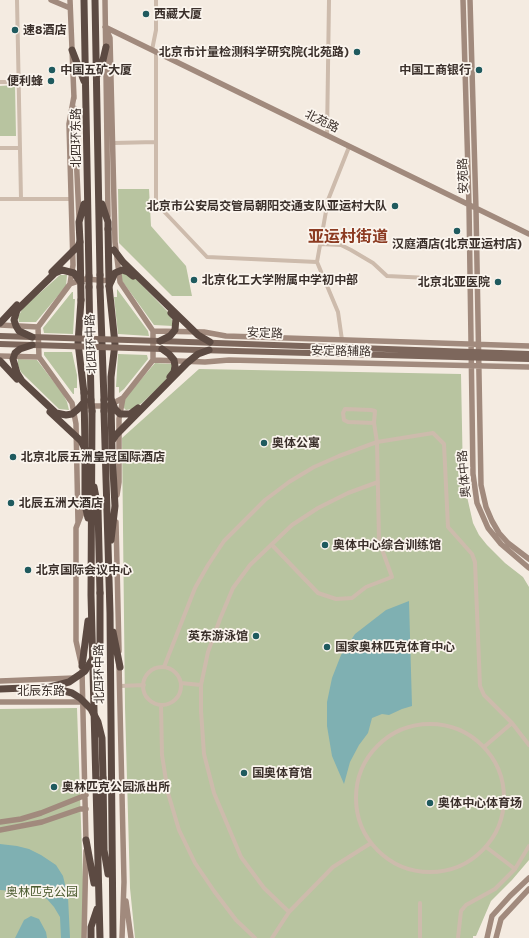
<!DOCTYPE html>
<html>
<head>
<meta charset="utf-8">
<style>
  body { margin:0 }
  canvas { display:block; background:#f4ebe1 }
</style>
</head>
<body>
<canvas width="529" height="938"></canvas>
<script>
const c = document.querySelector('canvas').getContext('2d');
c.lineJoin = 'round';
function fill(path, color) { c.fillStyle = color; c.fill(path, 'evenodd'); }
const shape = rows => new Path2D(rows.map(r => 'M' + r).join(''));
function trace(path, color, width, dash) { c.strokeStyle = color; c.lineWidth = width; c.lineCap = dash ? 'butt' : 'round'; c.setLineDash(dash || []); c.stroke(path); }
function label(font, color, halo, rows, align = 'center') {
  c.font = font + ' Commissioner,"Noto Sans SC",sans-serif'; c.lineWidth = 3.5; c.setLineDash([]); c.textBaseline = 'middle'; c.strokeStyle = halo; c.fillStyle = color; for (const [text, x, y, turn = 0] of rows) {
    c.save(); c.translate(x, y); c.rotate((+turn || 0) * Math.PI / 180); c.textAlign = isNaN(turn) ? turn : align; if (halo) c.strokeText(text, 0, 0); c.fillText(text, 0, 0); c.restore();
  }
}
fill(shape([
  [15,85,16,136,0,136,0,86],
  [118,189,149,189,151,226,186,266,192,296,172,296,119,243],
  [120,273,131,274,168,312,172,320,173,326,154,325,120,278],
  [60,275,67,275,66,286,36,322,19,322,18,317,23,308],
  [117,289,148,331,149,336,118,334,114,297,117,297],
  [72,292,73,292,73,299,75,299,73,334,44,333,43,328],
  [44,352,72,352,77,375,77,388,74,388,74,394,73,394,44,355],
  [118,354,147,355,148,359,124,389,119,393,119,387,116,387],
  [18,359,37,360,63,394,67,402,69,410,59,409,26,377,21,372,18,365],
  [155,363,172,364,173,370,165,381,142,403,132,409,126,410,123,407,124,401,126,397],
  [199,369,461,374,463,479,473,523,479,535,487,545,505,563,523,577,529,587,529,860,512,880,491,901,476,936,473,936,473,938,135,938,130,888,125,707,122,438],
  [77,708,85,938,0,938,0,709]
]), '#b8c4a0');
fill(shape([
  [409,601,412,706,402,709,389,715,382,714,372,718,368,733,359,745,350,762,344,784,332,756,327,726,327,702,332,678,341,655,355,634,386,610],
  [0,844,17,846,29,849,41,855,56,865,63,876,68,897,70,938,61,938,60,917,54,907,47,899,35,893,0,890],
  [31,916,39,919,46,932,47,938,15,938,24,920]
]), '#7fb0b2');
trace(shape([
  [17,0,21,199],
  [152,50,156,30,156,0],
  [156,52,156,203,207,257,317,262],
  [0,82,19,82],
  [327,136,329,0],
  [113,143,156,142],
  [0,148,20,148],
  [0,199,71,199],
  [320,244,341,245,351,250,373,263,387,276,470,280],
  [342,340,338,312,317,262,328,200,349,147],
  [272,545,318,593,336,599,352,598,366,587,392,577,379,541,377,442,374,423,375,411,371,410,345,409,343,413,344,420,348,422,374,423],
  [164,667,195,588,208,565,224,541,265,500,289,482,314,467,339,456,377,442,433,433,444,444,448,527,472,554,475,562,480,686,484,695,512,723,529,745],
  '143 686a19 19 0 1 1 38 0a19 19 0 1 1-38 0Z',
  [181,683,201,685],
  [120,686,144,685],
  [161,705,162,755,168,793,179,830,195,863,214,891,236,920,255,938],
  '356 798a74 74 0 1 1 148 0a74 74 0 1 1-148 0Z',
  [484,747,512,723],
  [486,847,515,869],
  [289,912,264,888,241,857,214,793,204,754,201,711,201,685,208,652,220,619,233,588,250,565,292,525,318,508,348,493,378,482],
  [272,938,289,912,333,867,371,843],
  [420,938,420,903],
  [458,938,461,911,466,905,495,889,515,869,529,846]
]), '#cdbbac', 4);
trace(shape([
  [51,0,70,8],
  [70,0,74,98],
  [105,0,108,216],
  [463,0,469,206,473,474,477,503,488,528,501,544,529,568],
  [470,0,476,209,481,485,486,507,492,521,499,533,508,543,529,559],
  [105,27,529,234],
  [74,96,69,124,73,265,70,284,38,327,39,357,72,403,76,424,78,523],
  [74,108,79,218],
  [70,284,85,279,112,281],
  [0,325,38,327],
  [153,331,204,332,226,336,529,346],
  [0,356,39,357],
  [153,360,205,362,229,360,529,367],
  [88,406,108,406,123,398,153,360,153,331,120,282,115,242,110,38,105,27],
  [117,495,119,482,119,419,123,398],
  [116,522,119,651],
  [81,663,76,641,76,528,85,505],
  [119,664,124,882,122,938],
  [82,671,86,842],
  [0,681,74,678],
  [0,702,82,702],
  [0,822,21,819,41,813,86,795],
  [0,830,42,822,80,809,86,809],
  [126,901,131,938],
  [84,938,86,851],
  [487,938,492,916,510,896,529,878],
  [496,938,501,919,529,889]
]), '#a18a7d', 5.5);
trace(shape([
  [160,341,529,354],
  [162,349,529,359]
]), '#7d675c', 6);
trace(shape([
  [84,0,89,276],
  [95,0,100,275],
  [72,50,84,81],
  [100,73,106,47],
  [102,204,108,222,108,229],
  [78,246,80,242,79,222,84,204],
  [109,286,115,344,111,377,111,399],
  [89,287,91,400],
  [100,287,104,400],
  [81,300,78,343,84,393],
  [92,411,91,595,100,938],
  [104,411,110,613,113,938],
  [85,449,85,505,88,518],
  [94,487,98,508,100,593],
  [111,540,115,506,112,451],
  [113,632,120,667],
  [82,666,88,621],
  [103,778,104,850,108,874],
  [86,840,94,883],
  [91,938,91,927,97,909]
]), '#5c4a42', 7);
trace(shape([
  [0,336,160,341],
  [0,344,162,349]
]), '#7d675c', 6);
trace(shape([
  [108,229,109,282],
  [80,242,81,300],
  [114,250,123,262,198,335,210,342],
  [52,272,76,248],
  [100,275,100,287],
  [89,276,89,287],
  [109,286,115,273,122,270,128,272,133,276],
  [0,323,17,305],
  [32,337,19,331,16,326,14,320,17,310,55,273,62,270,74,273,81,283],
  [160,341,170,336,175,330,176,318,171,313],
  [32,345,20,349,15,353,13,359,17,373,22,381,56,413,66,415,72,414,78,409,85,401],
  [162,349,169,354,174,360,175,366,174,372,170,377],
  [0,361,17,379],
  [84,393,85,447],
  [111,399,115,409,120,414,130,414,138,408],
  [91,400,92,411],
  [104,400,104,411],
  [111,404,112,451],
  [50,412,81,441,85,449],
  [112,441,116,435,187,363,198,354,209,350],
  [53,688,72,693,80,698,91,709,98,722,102,738,103,778],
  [0,689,50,687,69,682,85,671,96,653,100,643,100,593]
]), '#5c4a42', 7);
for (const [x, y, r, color] of [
  [146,14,4,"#1f5a5e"],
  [15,30,4,"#1f5a5e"],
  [357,52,4,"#1f5a5e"],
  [52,70,4,"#1f5a5e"],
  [479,70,4,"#1f5a5e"],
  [51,81,4,"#1f5a5e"],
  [395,206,4,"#1f5a5e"],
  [457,231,4,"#1f5a5e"],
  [194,280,4,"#1f5a5e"],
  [498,282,4,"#1f5a5e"],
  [264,443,4,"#1f5a5e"],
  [13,457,4,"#1f5a5e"],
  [11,503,4,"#1f5a5e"],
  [325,545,4,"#1f5a5e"],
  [28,570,4,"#1f5a5e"],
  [256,636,4,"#1f5a5e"],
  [327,647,4,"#1f5a5e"],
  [244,773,4,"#1f5a5e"],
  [54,787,4,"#1f5a5e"],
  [430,803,4,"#1f5a5e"]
]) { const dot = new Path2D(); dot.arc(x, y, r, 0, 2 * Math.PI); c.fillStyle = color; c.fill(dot); trace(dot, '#fbf5ee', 1.5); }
label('bold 12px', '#3b302b', '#fbf5ee', [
  ["西藏大厦",154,14],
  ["速8酒店",23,30],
  ["北京市计量检测科学研究院(北苑路)",349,52,"right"],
  ["中国五矿大厦",60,70],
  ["中国工商银行",471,70,"right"],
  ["便利蜂",43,81,"right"],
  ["北京市公安局交管局朝阳交通支队亚运村大队",387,206,"right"],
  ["汉庭酒店(北京亚运村店)",457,244,"center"],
  ["北京化工大学附属中学初中部",202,280],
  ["北京北亚医院",490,282,"right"],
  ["奥体公寓",272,443],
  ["北京北辰五洲皇冠国际酒店",21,457],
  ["北辰五洲大酒店",19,503],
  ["奥体中心综合训练馆",333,545],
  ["北京国际会议中心",36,570],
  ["英东游泳馆",248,636,"right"],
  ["国家奥林匹克体育中心",335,647],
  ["国奥体育馆",252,773],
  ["奥林匹克公园派出所",62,787],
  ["奥体中心体育场",438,803]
], 'left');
label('12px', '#3b302b', '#fbf5ee', [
  ["北苑路",322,121,26],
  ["北四环东路",76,138,-90],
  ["安苑路",463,176,-92],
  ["安定路",265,333,2],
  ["北四环中路",91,344,-92],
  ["安定路辅路",341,351,1],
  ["奥体中路",464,474,-95],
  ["北四环中路",99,674,-91],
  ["北辰东路",41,691]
]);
label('12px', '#4a5a2e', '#fbf5ee', [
  ["奥林匹克公园",42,892]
]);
label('bold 16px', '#8c3b22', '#fbf5ee', [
  ["亚运村街道",348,237]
]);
</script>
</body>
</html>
